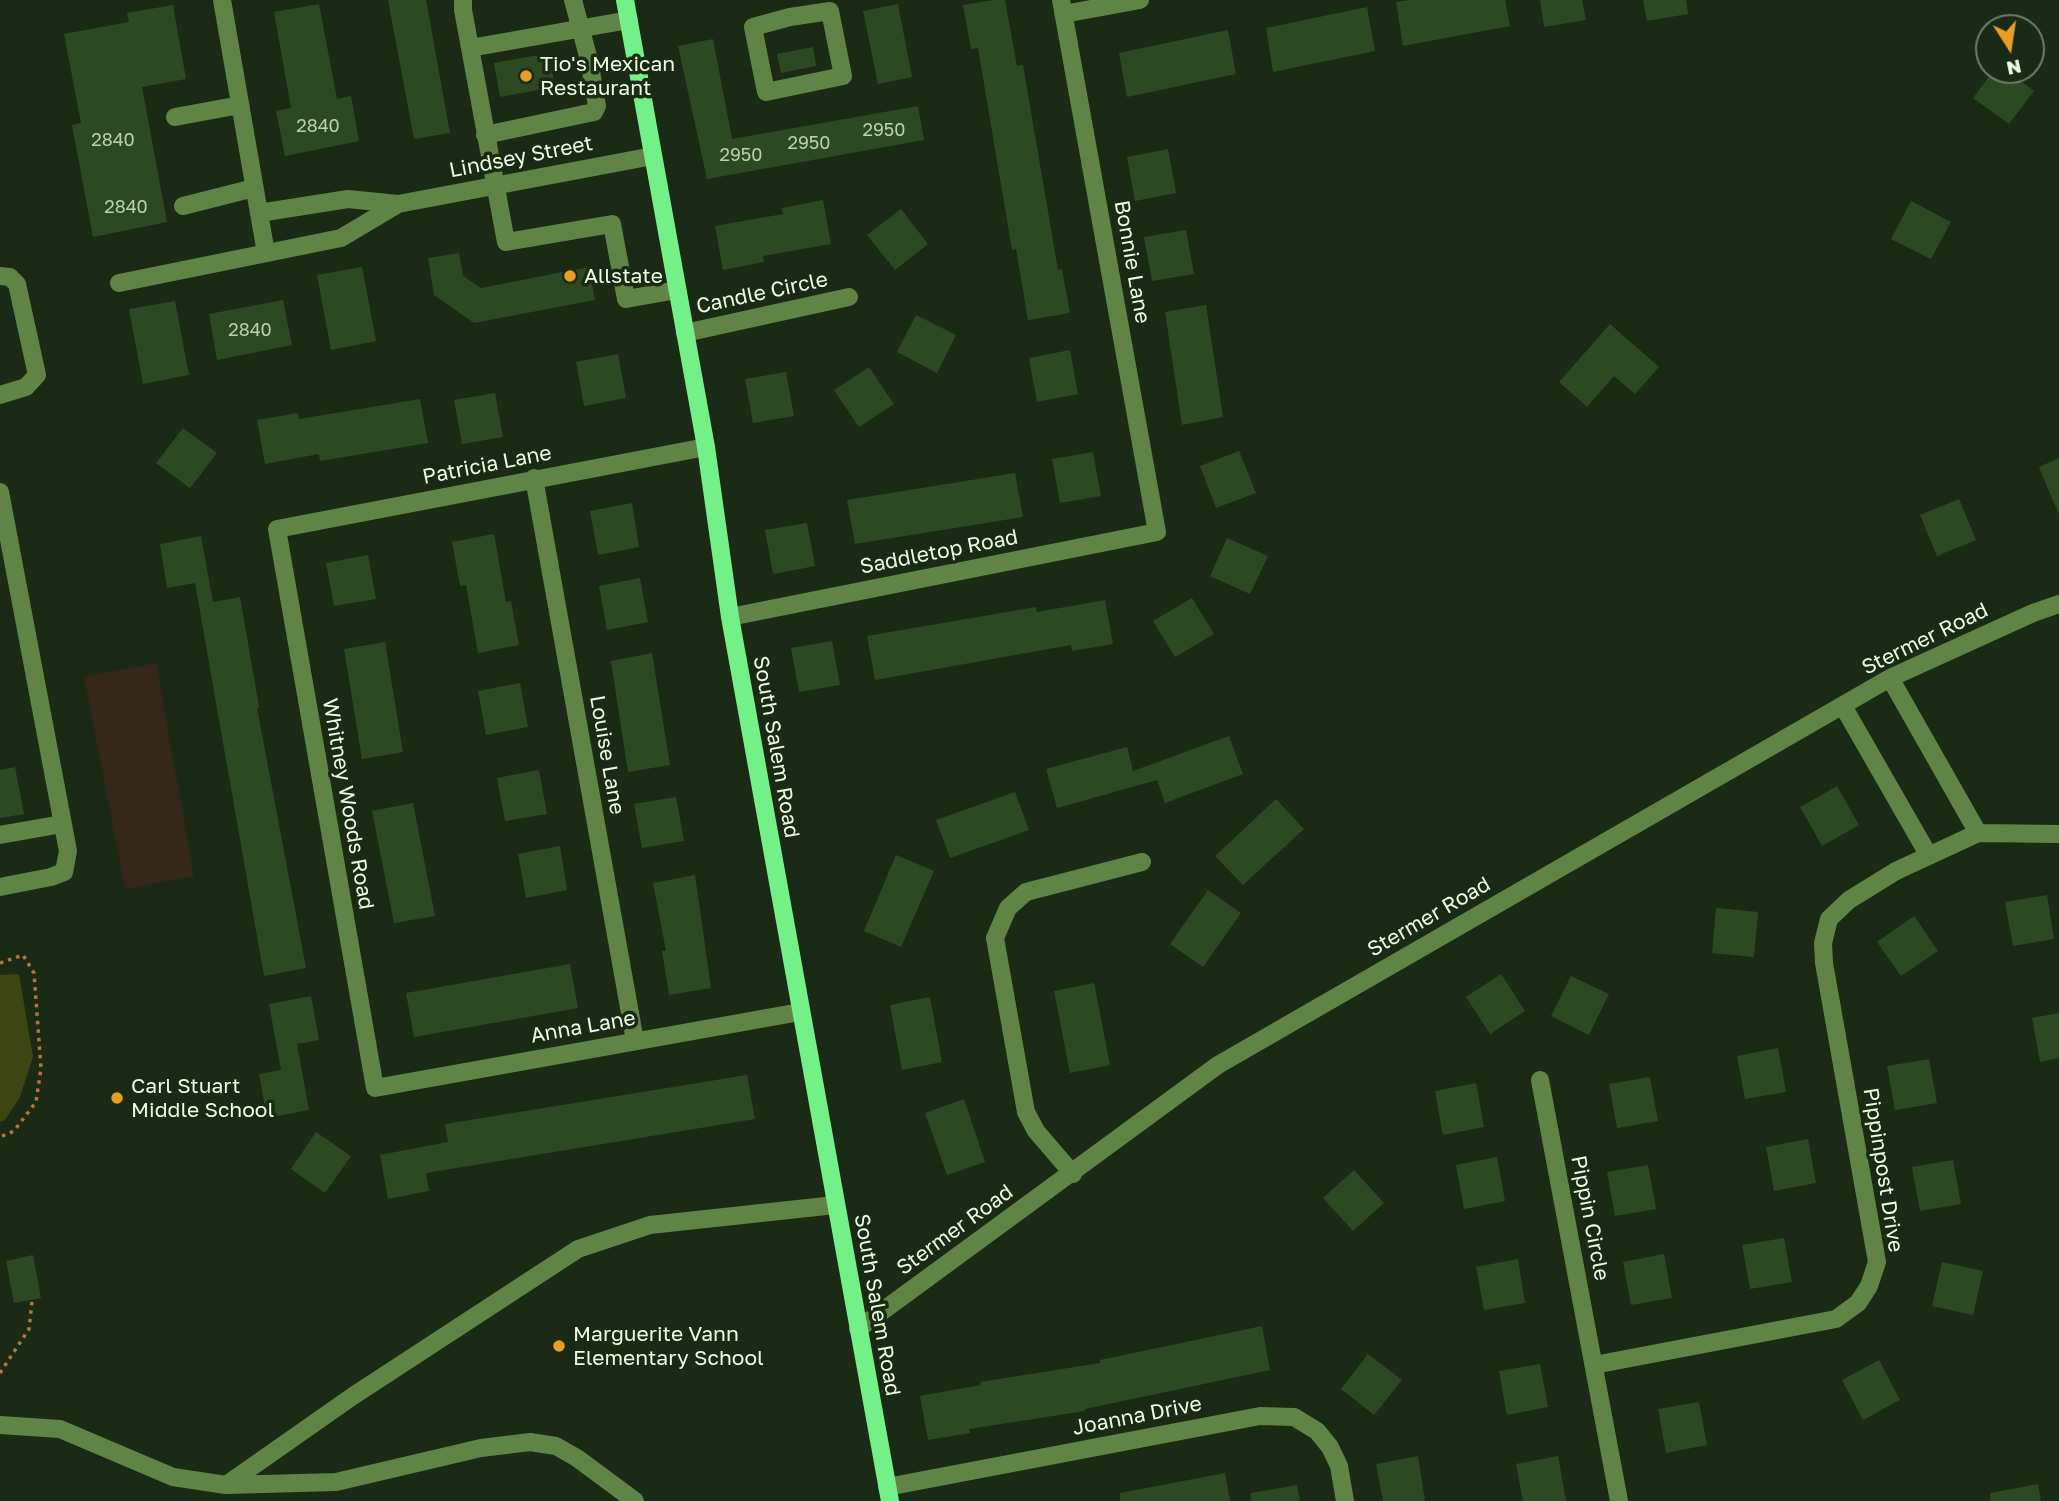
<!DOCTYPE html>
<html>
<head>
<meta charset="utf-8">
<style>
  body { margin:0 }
  #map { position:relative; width:2059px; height:1501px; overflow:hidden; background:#1b2a15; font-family:"Golos Text",sans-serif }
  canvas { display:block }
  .north { position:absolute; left:1975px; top:14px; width:70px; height:70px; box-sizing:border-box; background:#1b2a15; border:2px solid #6e7e67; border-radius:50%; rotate:168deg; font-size:19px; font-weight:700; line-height:28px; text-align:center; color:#ebfce1 }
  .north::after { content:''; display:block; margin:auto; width:24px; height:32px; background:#e69e23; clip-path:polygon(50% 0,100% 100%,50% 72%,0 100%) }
</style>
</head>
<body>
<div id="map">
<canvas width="2059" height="1501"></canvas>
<div class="north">N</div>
</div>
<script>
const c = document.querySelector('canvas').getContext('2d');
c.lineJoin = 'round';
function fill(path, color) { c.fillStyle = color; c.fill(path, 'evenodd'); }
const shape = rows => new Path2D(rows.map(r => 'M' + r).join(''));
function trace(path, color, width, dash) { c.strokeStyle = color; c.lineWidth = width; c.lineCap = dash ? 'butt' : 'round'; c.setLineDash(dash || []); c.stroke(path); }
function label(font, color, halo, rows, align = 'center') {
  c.font = font + ' "Golos Text",sans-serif'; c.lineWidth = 7; c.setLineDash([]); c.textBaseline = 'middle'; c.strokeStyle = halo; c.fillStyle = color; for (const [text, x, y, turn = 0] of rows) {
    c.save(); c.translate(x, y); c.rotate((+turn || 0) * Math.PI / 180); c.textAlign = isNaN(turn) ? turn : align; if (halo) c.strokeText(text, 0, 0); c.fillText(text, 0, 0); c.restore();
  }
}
fill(shape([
  [156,663,194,876,125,889,84,677]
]), '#342618');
fill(shape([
  [19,974,33,1057,20,1097,5,1120,0,1122,0,975]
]), '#3d4612');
fill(shape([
  [388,0,426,0,450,133,414,139],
  [993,0,1005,0,1017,66,1023,65,1058,270,1062,269,1070,313,1028,320,1016,249,1012,250,978,48,971,49,963,5],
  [1409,0,1505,0,1510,26,1403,46,1396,2],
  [1540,0,1582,0,1586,20,1544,27],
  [1643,0,1686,0,1688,14,1647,21],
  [319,4,337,99,351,96,359,141,285,156,276,111,291,108,274,12],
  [898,4,912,77,878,84,863,11],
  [173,5,186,79,142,87,167,222,93,237,72,125,81,123,64,34,129,22,127,13],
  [1367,7,1375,51,1273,72,1266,28],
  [1228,30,1236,74,1127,97,1119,53],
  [713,39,732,139,918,106,924,140,707,179,678,46],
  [813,47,816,66,781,73,777,54],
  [549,53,555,87,500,97,494,63],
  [1994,70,2006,70,2034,91,2009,124,1973,98],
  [1168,149,1176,193,1135,201,1127,157],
  [823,200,831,244,763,256,764,262,723,270,715,226,783,214,782,208],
  [1911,201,1951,222,1931,259,1891,239],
  [901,209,928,244,895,270,867,235],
  [1186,230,1194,274,1152,281,1144,237],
  [459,253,463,276,481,288,589,267,595,300,474,323,434,295,428,258],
  [362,267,376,341,331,350,317,275],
  [283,300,292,345,217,360,209,314],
  [175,301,189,375,143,384,129,309],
  [1206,305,1223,417,1182,425,1165,312],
  [916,315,956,335,937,373,897,352],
  [1610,324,1659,367,1635,394,1614,376,1587,407,1559,382],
  [1070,350,1078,394,1037,402,1029,358],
  [618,354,626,398,584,406,576,362],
  [869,367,894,404,859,427,834,390],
  [786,372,794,416,753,423,745,379],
  [495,393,503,437,462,444,454,400],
  [420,399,428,443,320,461,319,454,265,464,257,420,298,413,299,419],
  [183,428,217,453,190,488,156,463],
  [1239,451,1256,493,1216,508,1200,466],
  [1093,452,1101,496,1060,503,1052,459],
  [2059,458,2059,515,2039,467],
  [1015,473,1023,517,855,544,847,500],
  [1959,499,1976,540,1937,556,1920,515],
  [632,503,639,547,598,555,590,511],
  [807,523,815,566,773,574,765,530],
  [494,534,506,602,511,601,519,645,478,653,466,585,460,586,452,542],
  [201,536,213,602,240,597,259,707,257,708,306,968,264,976,195,583,167,588,160,544],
  [1227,538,1268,556,1250,594,1210,576],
  [368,555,376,599,334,606,326,563],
  [640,578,648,622,607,630,599,586],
  [1192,598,1214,634,1175,657,1153,621],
  [1105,600,1113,644,1072,651,1071,645,875,680,867,636,1036,607,1037,612],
  [832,641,840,685,799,692,791,648],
  [385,642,403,752,362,759,344,649],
  [652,653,670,765,628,772,611,661],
  [520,683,528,727,486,735,478,691],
  [1229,736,1243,774,1165,803,1157,780,1057,808,1046,769,1127,747,1133,771],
  [15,767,24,814,0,818,0,770],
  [539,770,547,814,505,821,497,778],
  [1837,786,1859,825,1822,846,1800,807],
  [1015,792,1029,830,950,858,936,820],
  [676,797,684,841,642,848,634,804],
  [1276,799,1304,829,1243,885,1215,856],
  [413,803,435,916,394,923,372,811],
  [560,846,567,890,526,898,518,854],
  [896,855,934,871,901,947,864,931],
  [695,875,711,988,669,995,662,951,666,951,653,883],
  [1208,890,1241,913,1203,967,1170,944],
  [2047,895,2054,939,2013,946,2005,902],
  [1716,908,1758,912,1754,957,1712,953],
  [1914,916,1938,951,1901,976,1877,942],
  [570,964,578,1008,414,1037,406,993],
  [1501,974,1525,1011,1490,1034,1466,997],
  [1571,976,1609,994,1589,1035,1551,1016],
  [1094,983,1110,1065,1070,1073,1054,991],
  [311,996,319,1040,297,1044,309,1110,267,1118,259,1074,281,1070,269,1004],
  [930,997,942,1062,902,1070,890,1005],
  [2059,1013,2059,1058,2040,1062,2032,1018],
  [1778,1048,1786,1092,1745,1099,1737,1056],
  [1929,1059,1937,1103,1895,1110,1887,1066],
  [747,1075,755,1119,426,1173,429,1191,388,1199,380,1155,448,1142,445,1124],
  [1650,1077,1658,1121,1617,1128,1609,1084],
  [1476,1083,1484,1127,1443,1135,1435,1091],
  [964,1099,985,1162,947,1175,925,1113],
  [316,1132,351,1156,325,1193,291,1169],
  [1808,1139,1816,1183,1774,1191,1766,1147],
  [1497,1157,1505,1201,1464,1209,1456,1165],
  [1953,1160,1961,1204,1920,1211,1912,1167],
  [1648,1165,1656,1209,1615,1216,1607,1172],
  [1354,1170,1384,1203,1353,1231,1323,1198],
  [1784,1238,1792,1282,1750,1289,1742,1245],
  [1664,1254,1672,1298,1631,1305,1623,1262],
  [33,1255,41,1298,14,1303,6,1261],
  [1518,1259,1525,1303,1484,1310,1476,1267],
  [1942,1262,1983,1271,1973,1315,1932,1306],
  [1262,1326,1270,1370,1085,1409,1085,1411,969,1429,970,1433,928,1440,920,1396,981,1385,980,1382,1100,1363,1100,1360],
  [1368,1354,1402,1380,1374,1415,1341,1389],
  [1879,1360,1900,1400,1863,1420,1842,1380],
  [1540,1364,1548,1407,1507,1415,1499,1371],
  [1699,1402,1707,1445,1666,1453,1658,1409],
  [1418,1456,1425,1501,1383,1501,1376,1464],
  [1558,1456,1566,1501,1523,1501,1516,1464],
  [1225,1473,1230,1501,1120,1501,1120,1493],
  [2038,1484,2041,1501,1990,1501,1990,1493],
  [1297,1485,1300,1501,1251,1501,1251,1493]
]), '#2d4923');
trace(shape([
  [0,963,23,955,34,973,41,1068,36,1102,14,1131,0,1137],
  [0,1373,29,1329,32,1301]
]), '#b2753f', 3.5, [3.5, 5]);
trace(shape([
  [222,0,259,213,348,199,398,204,653,156],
  [463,0,463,10,506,242,612,224,626,299,677,290],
  [830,11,843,76,766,92,753,27,790,17,830,11],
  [1064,14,1140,0],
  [470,48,629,20],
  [175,117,240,105],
  [485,135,594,112,597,106,589,60,573,0],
  [183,206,254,188],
  [259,213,266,253],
  [0,276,10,277,17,284,37,375,26,387,0,395],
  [119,283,341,238,398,204],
  [685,333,849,297],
  [706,447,277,529,375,1088,800,1012],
  [534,478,635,1041],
  [0,492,68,851,64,872,51,877,0,887],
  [730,617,1157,532,1061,0],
  [1890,678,1978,833],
  [1843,706,1929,856],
  [0,835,62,824],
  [1540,1080,1619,1501],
  [1073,1174,1036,1131,1026,1112,995,938,1008,908,1026,892,1142,862],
  [858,1329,1218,1065,1890,678,2033,613,2059,604],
  [1594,1365,1836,1319,1858,1303,1869,1286,1877,1262,1824,963,1823,943,1829,919,1849,900,1896,871,1978,833,2059,834],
  [0,1425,60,1429,173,1477,226,1485,336,1482,481,1448,530,1442,556,1446,577,1458,635,1501],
  [226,1485,353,1396,578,1249,650,1225,835,1205],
  [887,1487,1260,1416,1294,1417,1317,1431,1330,1447,1339,1466,1345,1501]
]), '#608445', 18);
trace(shape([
  [625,0,706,447,730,617,890,1501]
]), '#74f088', 18);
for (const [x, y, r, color] of [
  [526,76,7,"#e69e23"],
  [570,276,7,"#e69e23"],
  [117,1098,7,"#e69e23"],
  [559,1346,7,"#e69e23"]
]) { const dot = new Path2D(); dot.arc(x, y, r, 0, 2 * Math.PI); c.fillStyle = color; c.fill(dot); trace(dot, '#1b2a15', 2.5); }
label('18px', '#bccfb2', null, [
  ["2840",318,126],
  ["2950",884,130],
  ["2840",113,140],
  ["2950",809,143],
  ["2950",741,155],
  ["2840",126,207],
  ["2840",250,330]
]);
label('21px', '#ebfce1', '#1b2a15', [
  ["Tio's Mexican",540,64],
  ["Restaurant",540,88],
  ["Allstate",584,276],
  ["Carl Stuart",131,1086],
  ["Middle School",131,1110],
  ["Marguerite Vann",573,1334],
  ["Elementary School",573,1358]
], 'left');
label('21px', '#ebfce1', '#1b2a15', [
  ["Lindsey Street",521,157,-11],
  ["Bonnie Lane",1132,262,80],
  ["Candle Circle",762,293,-12],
  ["Patricia Lane",487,465,-11],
  ["Saddletop Road",939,552,-11],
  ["Stermer Road",1925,639,-26],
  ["South Salem Road",776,747,80],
  ["Louise Lane",607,755,80],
  ["Whitney Woods Road",348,804,80],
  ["Stermer Road",1429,917,-30],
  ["Anna Lane",583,1027,-10],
  ["Pippinpost Drive",1883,1170,81],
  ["Pippin Circle",1590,1218,79],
  ["Stermer Road",955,1230,-36],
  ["South Salem Road",877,1305,80],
  ["Joanna Drive",1137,1416,-11]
]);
</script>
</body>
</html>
